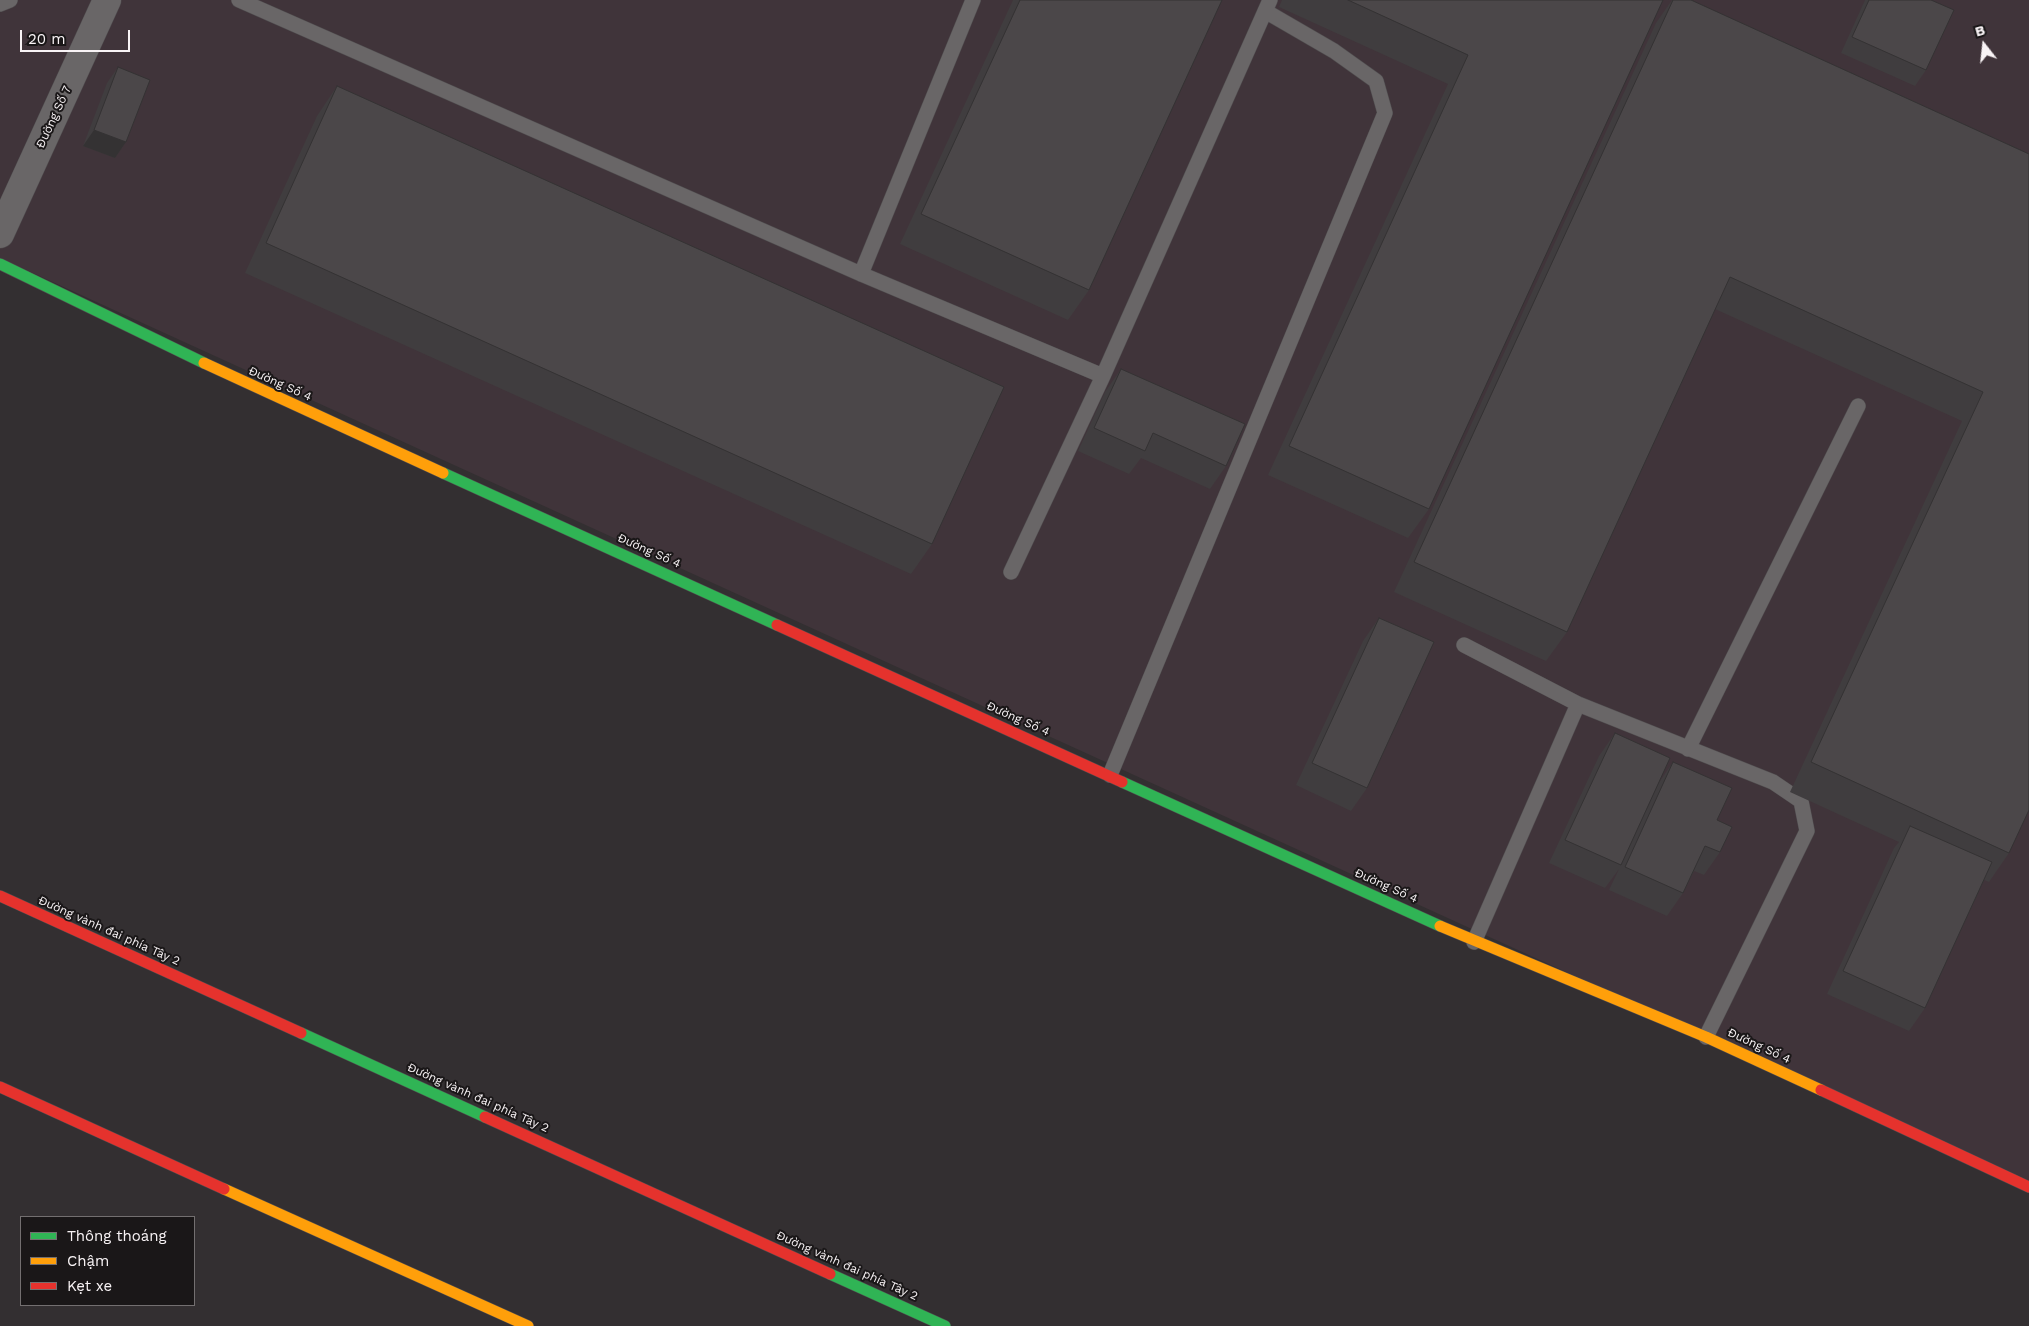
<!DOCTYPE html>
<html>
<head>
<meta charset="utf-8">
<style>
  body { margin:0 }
  #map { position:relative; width:2029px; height:1326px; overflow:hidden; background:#332f31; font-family:"Work Sans",sans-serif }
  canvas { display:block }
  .legend { position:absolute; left:20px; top:1216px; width:175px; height:90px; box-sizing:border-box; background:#1a1718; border:1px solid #736f70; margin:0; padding:6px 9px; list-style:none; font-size:15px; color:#f8f3f5 }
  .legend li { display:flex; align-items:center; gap:10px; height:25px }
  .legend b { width:25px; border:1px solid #736f70 }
  .north { position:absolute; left:1959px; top:20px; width:50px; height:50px; -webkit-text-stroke:4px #1a1718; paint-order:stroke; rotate:344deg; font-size:14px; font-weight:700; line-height:20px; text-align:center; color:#f8f3f5 }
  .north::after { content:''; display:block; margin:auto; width:18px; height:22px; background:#f8f3f5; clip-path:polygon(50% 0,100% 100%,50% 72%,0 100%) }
  .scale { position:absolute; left:20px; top:30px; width:110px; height:22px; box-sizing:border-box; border:2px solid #f8f3f5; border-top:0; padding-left:6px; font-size:15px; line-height:18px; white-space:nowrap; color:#f8f3f5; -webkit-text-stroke:4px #1a1718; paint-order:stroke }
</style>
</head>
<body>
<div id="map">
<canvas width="2029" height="1326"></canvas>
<ul class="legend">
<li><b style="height:6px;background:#30b455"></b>Thông thoáng</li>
<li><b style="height:6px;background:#ff9f0a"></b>Chậm</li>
<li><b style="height:6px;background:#e5322d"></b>Kẹt xe</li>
</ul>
<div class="north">B</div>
<div class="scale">20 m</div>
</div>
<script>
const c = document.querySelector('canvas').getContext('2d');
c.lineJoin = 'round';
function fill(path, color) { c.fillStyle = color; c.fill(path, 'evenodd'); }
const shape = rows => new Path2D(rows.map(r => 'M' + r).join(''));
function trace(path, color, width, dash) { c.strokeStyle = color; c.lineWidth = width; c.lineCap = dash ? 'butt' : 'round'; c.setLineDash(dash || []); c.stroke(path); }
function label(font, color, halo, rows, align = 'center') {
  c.font = font + ' "Work Sans",sans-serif'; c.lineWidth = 4; c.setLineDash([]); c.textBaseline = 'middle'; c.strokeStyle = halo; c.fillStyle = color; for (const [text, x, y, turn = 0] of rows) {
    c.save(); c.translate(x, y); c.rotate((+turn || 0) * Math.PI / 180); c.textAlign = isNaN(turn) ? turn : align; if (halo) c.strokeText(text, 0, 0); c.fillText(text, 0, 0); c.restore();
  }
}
fill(shape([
  [0,0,2029,0,2029,1183,0,258]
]), '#40343a');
const lane = shape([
  [239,0,861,274,1103,376],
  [0,4,10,0],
  [861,274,973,0],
  [1011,572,1103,376,1270,0],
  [1464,645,1578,704,1773,782,1801,801,1807,831,1706,1037],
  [1688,749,1858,406],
  [1110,775,1385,113,1376,81,1334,51,1265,11],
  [1474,942,1578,704]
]);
const street = shape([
  [0,234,107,0]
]);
const fast = shape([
  [0,264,204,363],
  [443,473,777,625],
  [1122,782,1440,926],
  [301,1033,485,1117],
  [830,1274,945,1326]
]);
const slow = shape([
  [204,363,443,473],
  [1440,926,1706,1037,1821,1090],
  [224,1189,528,1326]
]);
const jam = shape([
  [777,625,1122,782],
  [0,896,301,1033],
  [0,1087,224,1189],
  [1821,1090,2029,1187],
  [485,1117,830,1274]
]);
trace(lane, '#4f4c4e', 16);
trace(street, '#4f4c4e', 29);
trace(fast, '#4f4c4e', 12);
trace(slow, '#4f4c4e', 12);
trace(jam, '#4f4c4e', 12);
trace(lane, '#696667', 15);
trace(street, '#696667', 28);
trace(fast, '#30b455', 11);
trace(slow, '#ff9f0a', 11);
trace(jam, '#e5322d', 11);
fill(shape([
  [1013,0,1222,0,1089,290,1068,320,900,244],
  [1282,0,1663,0,1429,509,1408,538,1268,475,1448,84,1279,7],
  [1672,0,1691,0,2029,154,2009,853,1989,882,1984,880,1925,1008,1909,1031,1827,994,1894,848,1899,842,1790,792,1962,421,1715,309,1567,632,1546,661,1394,592,1656,23],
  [1865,0,1931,0,1926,70,1915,86,1841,53],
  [118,67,126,142,115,158,83,146,107,83],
  [337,86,932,544,911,574,245,273,317,116],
  [1121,369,1226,466,1210,489,1141,458,1129,474,1078,451,1105,392],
  [1379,618,1367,788,1351,811,1296,785,1363,641],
  [1615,733,1660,781,1673,762,1717,820,1720,852,1704,875,1694,871,1683,893,1667,916,1609,890,1619,869,1605,888,1549,863,1599,756]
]), '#403d3f');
fill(shape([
  [94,130,126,142,115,158,83,146]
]), '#343233');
const building = shape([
  [1020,0,1222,0,1089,290,921,214,1020,0],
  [1348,0,1663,0,1429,509,1289,446,1468,55,1348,0],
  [1673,0,1691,0,2029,154,2029,810,2009,853,1811,762,1983,392,1730,277,1567,632,1414,562,1673,0],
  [1869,0,1931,0,1954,10,1926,70,1852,37,1869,0],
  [118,67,150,80,126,142,94,130,118,67],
  [337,86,1004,387,932,544,266,243,337,86],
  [1121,369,1245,424,1226,466,1153,433,1145,451,1094,428,1121,369],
  [1379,618,1434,642,1367,788,1312,763,1379,618],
  [1615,733,1670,758,1621,865,1565,840,1615,733],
  [1673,762,1732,788,1717,820,1732,827,1720,852,1705,846,1683,893,1625,867,1673,762],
  [1910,826,1992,862,1925,1008,1843,971,1910,826]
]);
fill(building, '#4b4749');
trace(building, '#343233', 1);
label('12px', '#f8f3f5', '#1a1718', [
  ["Đường Số 7",54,117,-65],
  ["Đường Số 4",280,384,24],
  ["Đường Số 4",649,551,24],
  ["Đường Số 4",1018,719,24],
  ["Đường Số 4",1386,886,24],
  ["Đường vành đai phía Tây 2",109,931,24],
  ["Đường Số 4",1759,1046,25],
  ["Đường vành đai phía Tây 2",478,1098,24],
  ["Đường vành đai phía Tây 2",847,1266,24]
]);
</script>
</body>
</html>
